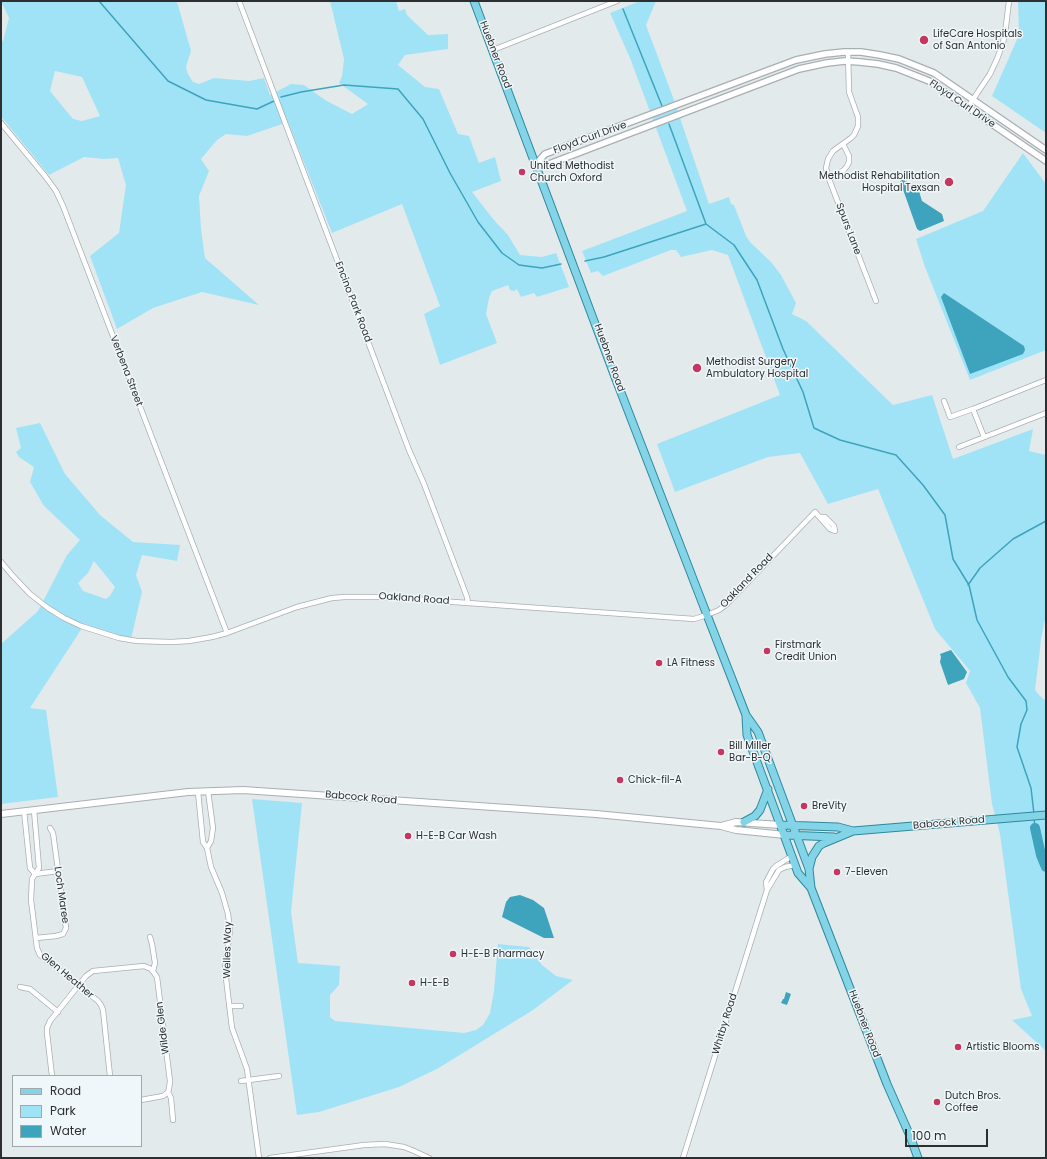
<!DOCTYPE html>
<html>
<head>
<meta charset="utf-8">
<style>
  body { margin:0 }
  #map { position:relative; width:1047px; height:1159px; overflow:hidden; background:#e3eaec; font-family:Poppins,sans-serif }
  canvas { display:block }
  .frame { position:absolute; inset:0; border:2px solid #2c2e2f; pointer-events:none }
  .legend { position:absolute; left:12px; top:1075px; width:130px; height:72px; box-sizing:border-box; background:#f0f7fa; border:1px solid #a2a7a9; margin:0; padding:5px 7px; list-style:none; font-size:12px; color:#2c2e2f }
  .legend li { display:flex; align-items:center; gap:8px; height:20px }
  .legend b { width:20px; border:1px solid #a2a7a9 }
  .scale { position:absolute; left:905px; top:1129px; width:83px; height:18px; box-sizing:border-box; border:2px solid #2c2e2f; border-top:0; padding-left:5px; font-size:12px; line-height:14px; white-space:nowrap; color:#2c2e2f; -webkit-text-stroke:3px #f0f7fa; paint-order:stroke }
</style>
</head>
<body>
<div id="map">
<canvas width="1047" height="1159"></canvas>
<div class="frame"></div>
<ul class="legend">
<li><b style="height:5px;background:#83d4e7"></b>Road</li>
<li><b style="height:11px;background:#a1e3f6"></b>Park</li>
<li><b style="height:11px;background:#3ea3bc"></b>Water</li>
</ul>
<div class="scale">100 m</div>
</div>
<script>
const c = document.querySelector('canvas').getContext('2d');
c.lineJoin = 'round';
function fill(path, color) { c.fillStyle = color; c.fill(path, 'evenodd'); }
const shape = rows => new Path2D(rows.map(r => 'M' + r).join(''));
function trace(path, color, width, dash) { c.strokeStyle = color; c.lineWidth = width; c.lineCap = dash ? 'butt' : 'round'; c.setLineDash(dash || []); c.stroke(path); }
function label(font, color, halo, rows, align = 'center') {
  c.font = font + ' Poppins,sans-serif'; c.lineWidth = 3; c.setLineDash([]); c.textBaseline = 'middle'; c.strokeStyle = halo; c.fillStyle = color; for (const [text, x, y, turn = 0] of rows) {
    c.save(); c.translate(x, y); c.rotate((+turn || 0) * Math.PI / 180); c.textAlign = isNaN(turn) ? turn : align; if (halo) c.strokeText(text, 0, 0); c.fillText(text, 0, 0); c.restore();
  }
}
fill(shape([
  [1,1,176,1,178,5,191,51,186,67,188,74,193,82,199,84,214,78,249,81,264,78,270,95,291,84,304,85,325,100,352,114,368,104,339,83,342,76,344,59,330,1,396,1,399,11,405,9,407,15,428,35,448,34,448,49,405,55,398,65,425,87,439,89,458,134,469,136,479,163,495,157,501,181,472,192,494,220,508,235,520,255,542,257,556,253,569,287,537,297,534,293,521,297,517,289,514,291,510,290,508,285,492,291,489,298,486,314,497,343,440,365,424,314,440,306,402,204,332,233,288,122,247,136,226,134,217,140,201,159,209,171,199,196,201,229,205,258,259,305,202,292,153,308,117,329,90,256,119,233,126,185,118,158,104,159,84,157,49,175,3,119,1,116,1,42,3,41,9,18],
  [55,71,82,77,100,116,82,121,73,119,50,91],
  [640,1,656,1,646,25,674,100,709,204,729,197,731,204,734,205,746,236,750,242,772,263,781,275,796,303,792,314,806,321,893,405,932,395,953,459,1033,429,1029,451,1046,455,1046,615,1041,639,1039,658,1035,690,1040,696,1046,701,1046,1051,1012,1020,1032,1016,1021,989,1000,834,992,804,980,708,966,683,970,671,935,629,878,489,828,504,800,453,768,457,675,492,657,444,780,395,728,255,712,250,681,257,676,250,671,250,603,276,598,271,591,273,582,251,687,211,630,58,610,13],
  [1018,1,1046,1,1046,133,992,96,1019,35],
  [1023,153,1046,184,1046,350,970,380,925,267,916,239,983,211],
  [40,423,65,474,100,515,133,542,180,545,177,561,142,555,136,575,142,592,131,639,101,631,84,625,30,708,46,710,58,797,1,804,1,644,38,611,67,555,80,540,44,506,30,482,34,467,19,457,16,452,21,448,16,428],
  [94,561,115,587,110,596,106,599,83,591,78,583,88,573],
  [252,799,302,803,291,912,298,963,340,966,339,985,330,995,330,1017,335,1021,464,1033,476,1030,483,1025,490,1013,494,991,498,944,529,947,542,965,556,976,573,980,533,1010,437,1069,399,1087,319,1112,297,1115]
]), '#a1e3f6');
fill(shape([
  [903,179,918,188,922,201,942,214,944,221,920,231,917,229,900,181],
  [944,293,1024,346,1025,350,1023,354,970,374,941,297],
  [951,650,967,672,964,679,948,685,940,662,941,657,940,654],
  [520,895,533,900,544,908,554,938,544,938,502,917,506,902,510,897],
  [786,992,791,994,787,1005,781,1003,783,999,784,999]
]), '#3ea3bc');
trace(shape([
  [99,1,168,81,206,100,257,109,274,101],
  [623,9,662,106],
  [281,97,301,92,344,85,398,89,423,119,450,173,478,222,502,253,519,265,542,268,561,264],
  [669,124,706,224],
  [585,261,604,257,706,224,734,245,757,280,783,349,803,392,814,428,840,440,896,455,923,485,945,515,953,559,969,585,977,620,1008,677,1026,701,1027,710,1021,724,1017,747,1031,788,1034,814],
  [968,585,980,568,1013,539,1046,521],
  [1034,818,1035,828]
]), '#3ea3bc', 1.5);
trace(shape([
  [1035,828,1041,855,1046,867]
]), '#3ea3bc', 10);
const minor = shape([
  [239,1,409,450,424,484,467,597,468,602],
  [493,50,617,1],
  [848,52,849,92,858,117,858,126,854,135,851,138,833,151,828,159,826,168,829,179,876,301],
  [968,107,990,74,997,59,1003,43,1006,26,1009,1],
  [1,123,45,176,56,191,63,206,227,633],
  [829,179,844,170,847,166,849,162,849,156,843,144],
  [944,401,950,417,973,409],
  [984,437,973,409,1046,380],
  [959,447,1046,413],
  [821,517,825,517,834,526,835,531],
  [1,562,12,575,30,594,48,608,64,618,81,626,119,638,137,641,171,642,189,641,212,637,227,633,297,607,332,598,345,597,383,597,694,619,707,615,719,610,727,604,815,512,830,529,835,531],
  [198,792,203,842,207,848,211,867,222,893,228,914,230,930,226,959,225,970,232,1028,247,1069,259,1158],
  [34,810,39,868,32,879,31,900,37,948,40,955,98,1001,101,1005,103,1010,110,1076],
  [24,811,30,868,35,874],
  [207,848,211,841,213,828,208,791],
  [35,874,58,871],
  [767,890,766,882,773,869,776,866,792,856],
  [150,937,152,944,155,963,153,971],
  [36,938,56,936,63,934,66,928,53,833,50,828],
  [20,987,30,989,58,1012],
  [229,1006,241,1006],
  [52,1076,47,1033,47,1028,50,1021,86,976,93,971,144,966,151,969,157,977,170,1081,169,1089,168,1092,171,1098,173,1120],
  [241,1081,279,1076],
  [141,1100,163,1096,168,1092],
  [270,1158,364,1145,385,1144,404,1147,414,1151,429,1158],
  [683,1158,767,890,779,870,785,867,795,865]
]);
const tertiary = shape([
  [536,164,545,154,796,60,825,54,844,52,861,52,880,55,899,59,934,73,1046,150],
  [536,164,549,164,799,69,827,63,845,61,860,62,878,64,896,68,929,81,1046,161]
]);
const secondary = shape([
  [1,814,188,792,243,790,596,814,721,826,736,830,785,835],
  [721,826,736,822,781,825]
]);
const primary = shape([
  [474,1,615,377,707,615,746,715,758,732,809,869,811,888],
  [746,716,747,735,798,873,811,888,887,1084,910,1136,918,1158],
  [744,822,755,816,760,810,768,789],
  [781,825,838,827,853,831],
  [785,835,834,837],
  [809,869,812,857,819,846,824,843,853,831,1046,815]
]);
trace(minor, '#a9afb1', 6);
trace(tertiary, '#a9afb1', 8);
trace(secondary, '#a9afb1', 8);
trace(primary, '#2f889c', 9);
trace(minor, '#fff', 4.5);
trace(tertiary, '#fff', 5.5);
trace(secondary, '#fff', 6);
trace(primary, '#83d4e7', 7);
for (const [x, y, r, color] of [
  [924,40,5,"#c53761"],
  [522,172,4,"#c53761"],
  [949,182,5,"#c53761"],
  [697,368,5,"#c53761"],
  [767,651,4,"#c53761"],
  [659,663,4,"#c53761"],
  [721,752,4,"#c53761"],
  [620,780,4,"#c53761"],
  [804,806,4,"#c53761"],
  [408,836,4,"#c53761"],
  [837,872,4,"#c53761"],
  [453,954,4,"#c53761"],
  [412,983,4,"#c53761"],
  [958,1047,4,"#c53761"],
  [937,1102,4,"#c53761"]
]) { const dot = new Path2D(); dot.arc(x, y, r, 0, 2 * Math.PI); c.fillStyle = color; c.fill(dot); trace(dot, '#f0f7fa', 1.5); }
label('10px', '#2c2e2f', '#f0f7fa', [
  ["LifeCare Hospitals",933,34],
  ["of San Antonio",933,46],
  ["United Methodist",530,166],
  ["Church Oxford",530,178],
  ["Methodist Rehabilitation",940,176,"right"],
  ["Hospital Texsan",940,188,"right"],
  ["Methodist Surgery",706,362],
  ["Ambulatory Hospital",706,374],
  ["Firstmark",775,645],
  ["Credit Union",775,657],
  ["LA Fitness",667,663],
  ["Bill Miller",729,746],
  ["Bar-B-Q",729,758],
  ["Chick-fil-A",628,780],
  ["BreVity",812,806],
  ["H-E-B Car Wash",416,836],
  ["7-Eleven",845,872],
  ["H-E-B Pharmacy",461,954],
  ["H-E-B",420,983],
  ["Artistic Blooms",966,1047],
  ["Dutch Bros.",945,1096],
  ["Coffee",945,1108]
], 'left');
label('10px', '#2c2e2f', '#f0f7fa', [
  ["Huebner Road",495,55,69],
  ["Floyd Curl Drive",962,104,34],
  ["Floyd Curl Drive",590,138,-20],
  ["Spurs Lane",848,229,69],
  ["Encino Park Road",353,302,69],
  ["Huebner Road",609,358,70],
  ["Verbena Street",126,371,69],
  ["Oakland Road",747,581,-46],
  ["Oakland Road",414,599,4],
  ["Babcock Road",361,798,5],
  ["Babcock Road",949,823,-5],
  ["Loch Maree",61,895,82],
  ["Welles Way",228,950,-89],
  ["Glen Heather",67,976,40],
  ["Whitby Road",725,1024,-73],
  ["Huebner Road",864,1024,69],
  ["Wilde Glen",163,1028,-97]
]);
</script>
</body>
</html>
